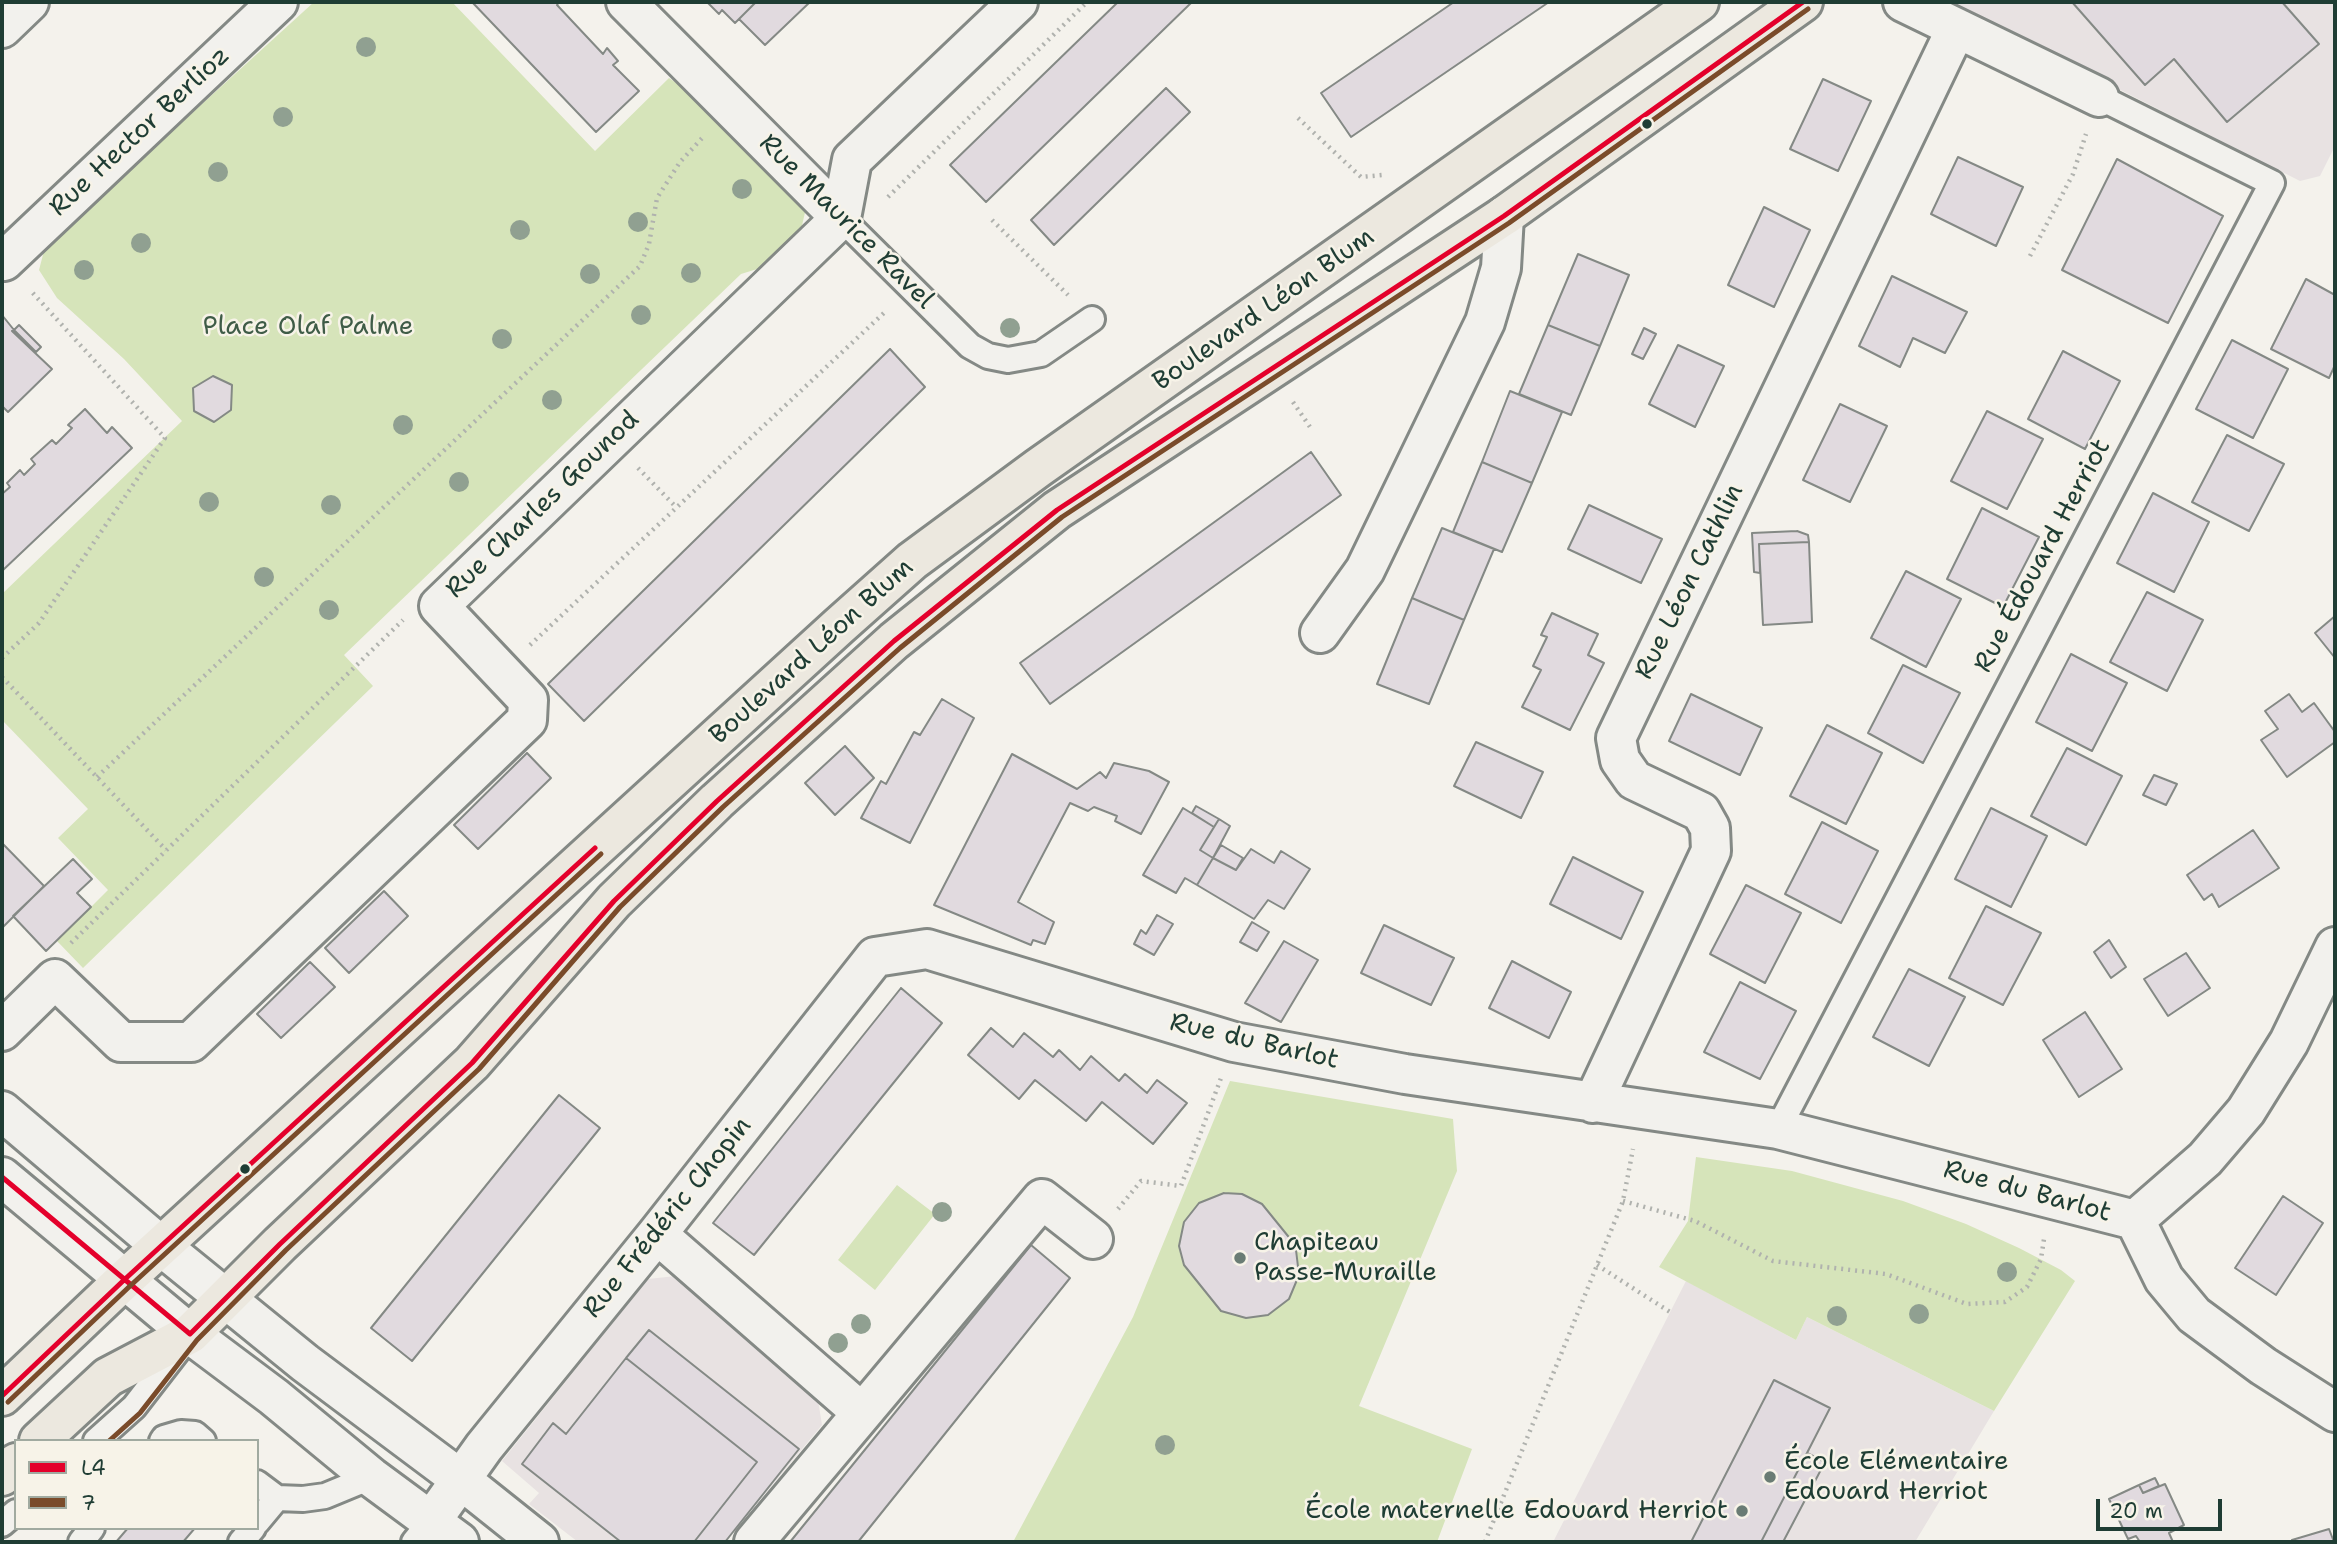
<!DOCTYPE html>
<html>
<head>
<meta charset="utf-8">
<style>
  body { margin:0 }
  #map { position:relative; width:2337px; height:1544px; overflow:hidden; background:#f4f2ec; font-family:"Shantell Sans",sans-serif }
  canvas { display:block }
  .frame { position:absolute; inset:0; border:4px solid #1f3d34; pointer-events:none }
  .legend { position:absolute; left:14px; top:1439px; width:245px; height:91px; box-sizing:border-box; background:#f7f3e8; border:2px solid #a1aaa0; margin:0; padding:9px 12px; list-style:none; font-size:21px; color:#1f3d34 }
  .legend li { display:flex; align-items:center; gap:14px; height:35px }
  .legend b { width:35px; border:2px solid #a1aaa0 }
  .scale { position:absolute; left:2096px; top:1499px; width:126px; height:32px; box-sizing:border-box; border:4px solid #1f3d34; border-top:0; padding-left:9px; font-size:21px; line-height:24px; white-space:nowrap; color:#1f3d34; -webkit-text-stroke:5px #f7f3e8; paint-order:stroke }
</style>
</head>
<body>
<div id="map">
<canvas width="2337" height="1544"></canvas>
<div class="frame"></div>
<ul class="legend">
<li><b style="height:9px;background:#e4002b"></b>L4</li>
<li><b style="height:9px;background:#7a4b2a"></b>7</li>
</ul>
<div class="scale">20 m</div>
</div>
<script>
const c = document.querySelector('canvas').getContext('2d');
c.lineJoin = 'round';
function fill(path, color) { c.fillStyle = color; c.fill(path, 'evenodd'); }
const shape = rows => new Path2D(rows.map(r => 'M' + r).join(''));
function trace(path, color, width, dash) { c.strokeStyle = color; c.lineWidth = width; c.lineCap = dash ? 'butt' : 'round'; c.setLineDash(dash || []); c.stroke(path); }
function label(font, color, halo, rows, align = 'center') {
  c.font = font + ' "Shantell Sans",sans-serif'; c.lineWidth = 5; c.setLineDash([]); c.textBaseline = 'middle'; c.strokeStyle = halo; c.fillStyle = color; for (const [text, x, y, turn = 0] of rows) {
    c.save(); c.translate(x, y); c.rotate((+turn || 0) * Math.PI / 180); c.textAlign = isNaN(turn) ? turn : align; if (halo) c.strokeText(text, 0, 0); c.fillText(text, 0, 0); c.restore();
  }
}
fill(shape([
  [1947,2,2335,2,2335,146,2320,176,2300,181],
  [676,1276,818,1400,822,1425,725,1542,578,1542,529,1504,539,1493,502,1461,648,1279],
  [1686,1281,1796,1340,1807,1317,1994,1411,1915,1542,1553,1542]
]), '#e8e2e2');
fill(shape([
  [314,2,452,2,595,151,669,78,711,107,807,204,800,234,767,266,741,274,344,655,373,686,83,968,57,941,108,890,58,838,88,809,2,720,2,594,182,421,124,359,57,298,39,270,45,247],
  [1230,1081,1453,1119,1457,1171,1359,1406,1472,1449,1437,1542,1013,1542,1133,1317],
  [1696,1157,1792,1171,1903,1201,1966,1224,2019,1248,2061,1270,2075,1281,1994,1411,1807,1317,1796,1340,1659,1267,1688,1221],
  [897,1185,935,1214,875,1290,838,1260]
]), '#d6e4ba');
const building = shape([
  [472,2,559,2,557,5,603,54,607,48,618,61,613,65,639,91,596,132,472,2],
  [707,2,756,2,735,23,722,10,719,14,707,2],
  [756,2,810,2,765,45,739,19,756,2],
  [1118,2,1192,2,986,202,950,165,1118,2],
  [1454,2,1549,2,1351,137,1321,93,1454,2],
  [2072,2,2282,2,2319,44,2227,122,2174,59,2145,85,2072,2],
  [1823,79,1871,101,1838,171,1790,149,1823,79],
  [1166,88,1190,112,1054,245,1031,220,1166,88],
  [1958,157,2023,187,1996,246,1931,214,1958,157],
  [2117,159,2223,216,2168,323,2062,270,2117,159],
  [1764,207,1810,230,1774,307,1728,285,1764,207],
  [1578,254,1629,275,1600,346,1548,325,1578,254],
  [1892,276,1967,312,1945,353,1913,338,1900,367,1859,346,1892,276],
  [2306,279,2335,295,2335,365,2329,378,2271,349,2306,279],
  [2,315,14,330,12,331,52,369,8,412,2,406,2,315],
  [19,325,41,347,36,352,14,330,19,325],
  [1548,325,1600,346,1571,415,1519,394,1548,325],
  [1644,328,1656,334,1643,359,1632,354,1644,328],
  [2232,340,2288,369,2253,438,2196,409,2232,340],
  [1678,345,1724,366,1695,427,1649,404,1678,345],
  [890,349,925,387,584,721,548,684,890,349],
  [2063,351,2120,381,2085,449,2028,419,2063,351],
  [213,376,232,385,231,410,214,422,194,411,193,388,213,376],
  [1510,391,1562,412,1532,483,1482,462,1510,391],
  [1840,404,1887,426,1850,502,1803,480,1840,404],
  [85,409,107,433,112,427,132,448,2,571,2,494,10,487,7,483,20,470,24,475,35,464,31,459,52,440,56,444,72,428,68,425,85,409],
  [1987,411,2043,439,2007,509,1951,481,1987,411],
  [2227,435,2284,464,2249,531,2192,502,2227,435],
  [1311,452,1341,495,1050,704,1020,663,1311,452],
  [1482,462,1532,483,1502,552,1453,532,1482,462],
  [2153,493,2209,522,2174,592,2117,563,2153,493],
  [1589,505,1662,539,1641,583,1568,549,1589,505],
  [1982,508,2039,537,2003,607,1947,579,1982,508],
  [1442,528,1494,549,1464,620,1412,598,1442,528],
  [1797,531,1808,535,1809,542,1759,544,1760,573,1754,572,1752,533,1797,531],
  [1809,542,1812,622,1763,625,1759,544,1809,542],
  [1906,571,1961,599,1926,667,1871,638,1906,571],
  [2147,592,2203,620,2167,691,2110,662,2147,592],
  [1412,598,1464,620,1429,704,1377,684,1412,598],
  [1552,613,1598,634,1588,655,1604,663,1570,730,1522,707,1541,670,1533,666,1547,637,1541,635,1552,613],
  [2335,616,2335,658,2315,633,2335,616],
  [2071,654,2127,683,2092,751,2036,722,2071,654],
  [1903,665,1960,693,1923,763,1868,733,1903,665],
  [1691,694,1762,728,1740,775,1669,741,1691,694],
  [2289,694,2302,712,2314,703,2335,732,2335,742,2287,777,2261,740,2278,729,2265,711,2289,694],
  [942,699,974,718,910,843,861,818,881,781,886,784,914,732,920,735,942,699],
  [1827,725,1882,753,1846,824,1790,796,1827,725],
  [1476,742,1543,772,1521,818,1454,786,1476,742],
  [845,746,874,778,835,815,805,783,845,746],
  [2067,748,2122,776,2086,845,2031,816,2067,748],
  [527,753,551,778,478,849,454,825,527,753],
  [1012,754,1077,789,1100,772,1106,778,1114,763,1149,771,1169,782,1141,834,1115,821,1117,816,1094,807,1088,811,1070,803,1018,902,1054,922,1045,944,1033,940,1031,945,934,905,1012,754],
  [2154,775,2177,784,2166,805,2143,795,2154,775],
  [1196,806,1219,819,1214,827,1192,813,1196,806],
  [1183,808,1214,827,1200,850,1213,858,1197,885,1185,878,1176,893,1143,875,1183,808],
  [1991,808,2047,836,2011,907,1955,879,1991,808],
  [1219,819,1230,826,1213,858,1200,850,1219,819],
  [1822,822,1878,851,1841,923,1785,894,1822,822],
  [2253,830,2279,868,2219,907,2212,894,2204,900,2187,875,2253,830],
  [2,843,44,886,2,928,2,843],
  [1221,845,1243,858,1236,870,1213,858,1221,845],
  [1251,849,1274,863,1281,851,1310,869,1284,909,1268,900,1254,919,1197,885,1213,858,1236,870,1251,849],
  [1573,857,1643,892,1621,939,1550,904,1573,857],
  [73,859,92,879,77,893,91,907,46,951,13,916,73,859],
  [1746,885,1801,913,1765,983,1710,954,1746,885],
  [384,891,408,916,349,973,325,948,384,891],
  [1986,906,2041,933,2003,1005,1949,978,1986,906],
  [1157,915,1173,924,1154,955,1134,944,1141,930,1146,934,1157,915],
  [1252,922,1269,932,1257,951,1240,942,1252,922],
  [1384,925,1454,958,1431,1005,1361,973,1384,925],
  [2109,940,2126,967,2111,978,2094,952,2109,940],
  [1284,941,1318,960,1281,1022,1245,1003,1284,941],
  [2186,953,2210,988,2168,1016,2144,979,2186,953],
  [1512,961,1571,992,1549,1038,1489,1008,1512,961],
  [310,962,335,987,281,1038,257,1014,310,962],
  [1909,969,1965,997,1929,1066,1873,1037,1909,969],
  [1740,982,1796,1011,1760,1079,1704,1052,1740,982],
  [901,988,942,1023,754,1255,713,1223,901,988],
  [2085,1012,2122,1069,2079,1097,2043,1040,2085,1012],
  [991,1028,1013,1047,1024,1033,1053,1057,1059,1050,1080,1070,1091,1056,1119,1081,1125,1074,1147,1093,1157,1080,1187,1103,1153,1144,1102,1102,1086,1121,1035,1080,1019,1099,968,1055,991,1028],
  [559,1095,600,1128,412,1361,371,1328,559,1095],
  [1224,1193,1242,1194,1262,1204,1292,1241,1296,1250,1299,1275,1289,1299,1268,1315,1246,1318,1221,1311,1184,1265,1179,1246,1184,1222,1199,1203,1224,1193],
  [2283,1196,2323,1223,2276,1295,2235,1268,2283,1196],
  [1031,1245,1070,1278,858,1542,790,1542,1031,1245],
  [649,1330,799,1449,725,1542,694,1542,757,1462,626,1358,649,1330],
  [626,1358,757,1462,694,1542,621,1542,522,1464,553,1423,566,1434,626,1358],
  [1774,1380,1830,1408,1807,1453,1761,1542,1691,1542,1774,1380],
  [1807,1453,1825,1462,1783,1542,1761,1542,1807,1453],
  [2155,1478,2159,1486,2143,1493,2139,1485,2155,1478],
  [2165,1484,2184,1525,2169,1533,2173,1542,2140,1542,2136,1536,2128,1539,2109,1499,2139,1485,2143,1493,2165,1484],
  [128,1528,195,1528,183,1542,116,1542,128,1528],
  [2329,1529,2334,1542,2293,1542,2292,1540,2329,1529]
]);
fill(building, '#e1dadf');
trace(building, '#848985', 2);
const service = shape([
  [841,218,970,346,988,356,1008,360,1041,354,1092,319],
  [1778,1129,2272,183,2099,97],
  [96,1441,134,1407,182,1345],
  [162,1441,164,1438,181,1433,195,1434,203,1441],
  [257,1483,277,1498,303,1499,325,1496,371,1477],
  [257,1522,277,1498],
  [2,1524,16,1512],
  [81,1542,92,1528],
  [241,1542,253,1528],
  [414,1542,432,1520]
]);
const minor = shape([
  [626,2,841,218],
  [1903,2,2099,97],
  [2,28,29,2],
  [2,260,4,261,278,2],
  [1320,633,1365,570,1485,322,1501,268,1504,216],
  [2,1031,55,979,121,1042,191,1042,527,720,528,700,439,606,841,218,852,160,1018,2],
  [1593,1103,1711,851,1710,828,1701,812,1634,780,1620,760,1616,738,1956,29],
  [2,1111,161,1246,305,1363,460,1479,539,1542],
  [2,1177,190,1334,274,1397,371,1477,459,1542],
  [2135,1220,2205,1159,2246,1111,2289,1042,2335,947],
  [657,1234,861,1412],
  [432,1520,484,1447,657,1234,875,957,927,949,1234,1042,1405,1074,1778,1129,2135,1220,2164,1279,2194,1315,2263,1366,2335,1412],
  [754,1542,1042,1199,1093,1239]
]);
const primary = shape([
  [2,1396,124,1280,564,877,839,626,912,561,1038,468,1699,2],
  [39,1441,108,1377,190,1334,280,1244,472,1063,614,901,717,801,894,641,1057,510,1504,216,1803,2],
  [2,1476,16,1463]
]);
trace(service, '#848985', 30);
trace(minor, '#848985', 44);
trace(primary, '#848985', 44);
trace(shape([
  [1298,118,1361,177,1382,175],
  [888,197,1087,2],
  [992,220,1068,295],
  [2030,256,2073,174,2086,134],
  [1293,402,1310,427],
  [638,468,677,508],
  [530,645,886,311],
  [2,658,39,623,165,438,31,291],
  [2,677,166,850],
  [97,777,640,266,649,244,657,198,680,162,704,136],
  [71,943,403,620],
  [1623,1201,1695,1221,1773,1261,1886,1274,1967,1304,2005,1302,2027,1287,2041,1259,2044,1239],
  [1118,1209,1141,1181,1181,1186,1221,1078],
  [1597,1265,1670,1312],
  [1485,1542,1623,1201,1633,1149]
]), '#b0b2ae', 4.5, [2, 5]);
trace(service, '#f2f1ed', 24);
trace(minor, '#f2f1ed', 38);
trace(primary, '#ece8df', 38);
trace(shape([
  [2,1177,190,1334,280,1244,472,1063,614,901,717,801,894,641,1057,510,1504,216,1803,2],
  [2,1396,124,1280,595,848]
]), '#e4002b', 5);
trace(shape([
  [8,1402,130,1286,601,854],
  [109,1441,140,1413,197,1340,286,1250,479,1069,620,907,723,807,900,648,1062,517,1509,223,1808,9]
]), '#7a4b2a', 5);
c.fillStyle = '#90a091';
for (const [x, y] of [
  [366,47],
  [283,117],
  [218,172],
  [742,189],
  [638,222],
  [520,230],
  [141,243],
  [84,270],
  [691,273],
  [590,274],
  [641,315],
  [1010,328],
  [502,339],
  [552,400],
  [403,425],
  [459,482],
  [209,502],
  [331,505],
  [264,577],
  [329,610],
  [942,1212],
  [2007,1272],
  [1919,1314],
  [1837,1316],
  [861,1324],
  [838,1343],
  [1165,1445]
]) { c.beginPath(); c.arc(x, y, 10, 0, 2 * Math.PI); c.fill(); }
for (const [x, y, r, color] of [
  [1647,124,6,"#1f3d34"],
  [245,1169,6,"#1f3d34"],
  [1240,1258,7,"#6a7c74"],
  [1770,1477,7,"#6a7c74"],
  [1742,1511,7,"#6a7c74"]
]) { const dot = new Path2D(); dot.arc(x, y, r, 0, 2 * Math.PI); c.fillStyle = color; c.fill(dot); trace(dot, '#f7f3e8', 2.5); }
label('26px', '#1f3d34', '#f7f3e8', [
  ["Rue Hector Berlioz",140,132,-43],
  ["Rue Maurice Ravel",846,222,45],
  ["Boulevard Léon Blum",1264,310,-35],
  ["Rue Charles Gounod",543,505,-44],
  ["Rue Édouard Herriot",2043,556,-62],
  ["Rue Léon Cathlin",1690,582,-64],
  ["Boulevard Léon Blum",812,652,-42],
  ["Rue du Barlot",1254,1042,13],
  ["Rue du Barlot",2027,1192,15],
  ["Rue Frédéric Chopin",668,1218,-51]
]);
label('26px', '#3f5c47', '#f7f3e8', [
  ["Place Olaf Palme",308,327]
]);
label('26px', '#1f3d34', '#f7f3e8', [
  ["Chapiteau",1254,1243],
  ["Passe-Muraille",1254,1273],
  ["École Elémentaire",1784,1462],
  ["Edouard Herriot",1784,1492],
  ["École maternelle Edouard Herriot",1728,1511,"right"]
], 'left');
</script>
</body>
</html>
